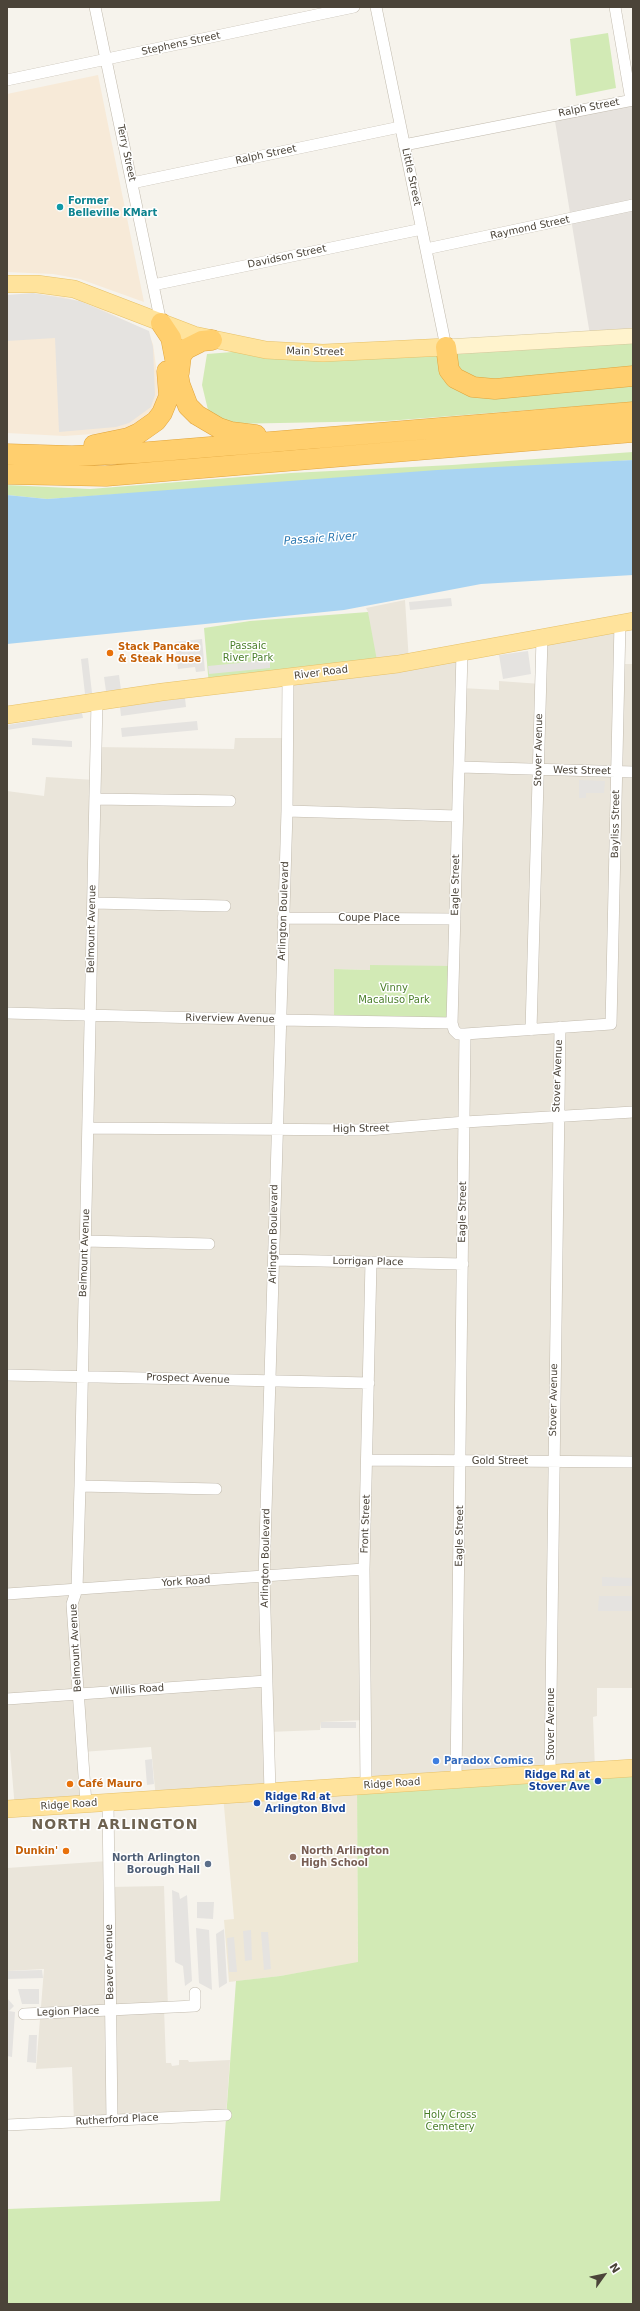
<!DOCTYPE html>
<html>
<head>
<meta charset="utf-8">
<style>
  body { margin:0 }
  #map { position:relative; width:640px; height:2311px; overflow:hidden; background:#f6f3ec; font-family:"DejaVu Sans",sans-serif }
  canvas { display:block }
  .frame { position:absolute; inset:0; border:8px solid #4b4439; pointer-events:none }
  .north { position:absolute; left:584px; top:2255px; width:40px; height:40px; -webkit-text-stroke:3px #fff; paint-order:stroke; rotate:57deg; font-size:11px; font-weight:700; line-height:16px; text-align:center; color:#4b4439 }
  .north::after { content:''; display:block; margin:auto; width:14px; height:18px; background:#4b4439; clip-path:polygon(50% 0,100% 100%,50% 72%,0 100%) }
</style>
</head>
<body>
<div id="map">
<canvas width="640" height="2311"></canvas>
<div class="frame"></div>
<div class="north">N</div>
</div>
<script>
const c = document.querySelector('canvas').getContext('2d');
c.lineJoin = 'round';
function fill(path, color) { c.fillStyle = color; c.fill(path, 'evenodd'); }
const shape = rows => new Path2D(rows.map(r => 'M' + r).join(''));
function trace(path, color, width, dash) { c.strokeStyle = color; c.lineWidth = width; c.lineCap = dash ? 'butt' : 'round'; c.setLineDash(dash || []); c.stroke(path); }
function label(font, color, halo, rows, align = 'center') {
  c.font = font + ' "DejaVu Sans",sans-serif'; c.lineWidth = 3; c.setLineDash([]); c.textBaseline = 'middle'; c.strokeStyle = halo; c.fillStyle = color; for (const [text, x, y, turn = 0] of rows) {
    c.save(); c.translate(x, y); c.rotate((+turn || 0) * Math.PI / 180); c.textAlign = isNaN(turn) ? turn : align; if (halo) c.strokeText(text, 0, 0); c.fillText(text, 0, 0); c.restore();
  }
}
fill(shape([
  [405,600,409,662,462,653,461,688,499,690,499,681,541,684,542,638,620,623,620,664,633,664,633,1688,597,1688,597,1716,593,1717,595,1770,366,1785,365,1720,321,1722,320,1730,268,1732,270,1792,156,1799,151,1747,82,1752,86,1804,15,1809,10,1750,7,1750,7,791,44,796,46,777,95,780,96,747,234,749,235,738,287,738,288,677,368,612,366,608],
  [334,969,370,970,334,1021],
  [108,1861,109,1887,164,1886,168,2008,164,2008,166,2063,171,2063,172,2066,179,2065,179,2060,188,2060,189,2062,230,2060,226,2115,74,2122,72,2067,36,2069,44,1969,7,1971,7,1868]
]), '#eae5da');
fill(shape([
  [98,75,144,302,80,279,53,274,7,272,7,94],
  [37,294,64,297,99,308,147,331,153,344,159,389,155,408,143,420,130,427,107,433,64,436,7,433,7,296]
]), '#f7ead8');
fill(shape([
  [633,100,633,339,591,341,554,115]
]), '#e6e2dd');
fill(shape([
  [357,1786,358,1963,280,1976,229,1982,224,1920,234,1919,223,1795]
]), '#efe8d6');
fill(shape([
  [608,33,616,88,576,96,570,39],
  [633,339,633,402,387,421,226,424,208,410,202,385,207,354,245,351],
  [633,452,633,460,47,499,7,495,7,485,90,489,291,473,452,465],
  [368,612,378,666,209,686,204,628,250,621],
  [370,965,454,966,452,1023,334,1021,334,969,370,970],
  [633,1768,633,2304,7,2304,7,2209,220,2201,236,1981,280,1976,358,1962,357,1786]
]), '#d2eab5');
fill(shape([
  [33,293,80,301,149,331,153,347,155,395,151,407,129,423,116,427,59,432,55,338,7,341,7,295],
  [451,598,452,606,410,610,409,602],
  [202,639,205,671,196,672,195,667,178,669,175,642],
  [528,651,531,674,503,679,499,655],
  [88,658,92,693,85,694,81,659],
  [270,660,270,668,209,674,208,666],
  [119,675,121,690,106,691,104,677],
  [185,698,186,707,121,716,120,707],
  [82,713,83,718,7,730,7,725],
  [197,721,198,730,122,737,121,728],
  [32,738,72,741,72,747,32,745],
  [579,780,605,781,604,793,586,793,586,798,579,798],
  [602,1577,633,1578,633,1586,602,1586],
  [599,1596,633,1596,633,1611,598,1611],
  [321,1722,356,1722,356,1728,321,1728],
  [152,1759,154,1784,147,1785,145,1760],
  [172,1890,179,1893,180,1899,187,1895,192,1981,185,1986,183,1966,175,1962],
  [197,1902,214,1902,213,1919,197,1918],
  [196,1928,209,1930,212,1990,199,1983],
  [224,1929,227,1983,219,1988,216,1934],
  [251,1930,252,1960,245,1961,243,1931],
  [261,1932,268,1932,271,1969,264,1970],
  [234,1937,237,1972,229,1972,227,1938],
  [42,1970,43,1978,7,1979,7,1971],
  [18,1989,39,1989,39,2004,22,2004],
  [7,1998,14,2006,9,2011,15,2012,12,2057,7,2056],
  [29,2035,37,2035,36,2063,27,2062]
]), '#e5e3e0');
fill(shape([
  [633,460,633,575,481,584,344,610,7,644,7,495,47,499,437,470]
]), '#a9d4f2');
const street = shape([
  [95,7,161,323],
  [376,7,446,347],
  [615,7,631,100],
  [7,80,354,7],
  [404,145,633,100],
  [132,183,400,127],
  [426,249,633,205],
  [153,285,422,229],
  [462,653,452,1023,454,1030,458,1034,465,1034,611,1024,620,623],
  [460,767,633,772],
  [95,799,230,801],
  [287,811,457,816],
  [93,903,225,906],
  [283,918,455,919],
  [7,1013,280,1020,452,1023],
  [531,1030,542,638],
  [89,1128,368,1130,465,1122,633,1112],
  [85,1241,209,1244],
  [274,1260,463,1264],
  [7,1375,369,1383],
  [368,1460,633,1462],
  [80,1486,216,1489],
  [7,1594,364,1569],
  [7,1699,267,1681],
  [550,1773,560,1027],
  [456,1779,465,1034],
  [366,1785,364,1569,371,1262],
  [270,1792,264,1577,287,811,288,677],
  [108,1802,112,2121],
  [86,1804,72,1604,77,1589,80,1486,97,701],
  [24,2014,195,2006,195,1993],
  [7,2125,226,2115]
]);
const secondary = shape([
  [446,347,633,336]
]);
const primary = shape([
  [7,284,37,284,74,289,194,335,266,350,323,353,446,347],
  [7,715,162,692,398,664,633,621],
  [7,1809,633,1768]
]);
const highway = shape([
  [161,323,171,338,180,385,188,406,197,415,219,428,231,432,256,435],
  [446,347,449,370,455,378,473,387,495,389,633,376],
  [179,373,181,356,186,349,202,341,212,340],
  [94,445,128,438,139,433,156,421,162,413,169,396,167,371],
  [7,454,72,456,137,453,633,412],
  [7,474,106,476,633,432]
]);
trace(street, '#c2bbae', 12);
trace(secondary, '#d6c79b', 16);
trace(primary, '#e6c16a', 18);
trace(highway, '#e0a43c', 21);
trace(street, '#fff', 11);
trace(secondary, '#fff3cd', 15);
trace(primary, '#ffe39c', 17);
trace(highway, '#ffcf6e', 20);
for (const [x, y, r, color] of [
  [60,207,4,"#0f9aa8"],
  [110,653,4,"#e8710a"],
  [436,1761,4,"#3f7fe0"],
  [598,1781,4,"#1a4fb4"],
  [70,1784,4,"#e8710a"],
  [257,1803,4,"#1a4fb4"],
  [66,1851,4,"#e8710a"],
  [293,1857,4,"#8d6e63"],
  [208,1864,4,"#5c6f8a"]
]) { const dot = new Path2D(); dot.arc(x, y, r, 0, 2 * Math.PI); c.fillStyle = color; c.fill(dot); trace(dot, '#fff', 1.5); }
label('10px', '#4b4439', '#fff', [
  ["Stephens Street",181,44,-12],
  ["Ralph Street",589,108,-11],
  ["Terry Street",126,153,78],
  ["Ralph Street",266,155,-12],
  ["Little Street",411,177,78],
  ["Raymond Street",530,228,-12],
  ["Davidson Street",287,257,-12],
  ["Main Street",315,352,1],
  ["River Road",321,673,-7],
  ["Stover Avenue",539,750,-89],
  ["West Street",582,771,1],
  ["Bayliss Street",616,824,-89],
  ["Eagle Street",456,885,-89],
  ["Arlington Boulevard",284,911,-88],
  ["Coupe Place",369,918],
  ["Belmount Avenue",92,929,-89],
  ["Riverview Avenue",230,1019,1],
  ["Stover Avenue",558,1076,-88],
  ["High Street",361,1129,-1],
  ["Eagle Street",463,1212,-89],
  ["Arlington Boulevard",274,1234,-89],
  ["Belmount Avenue",85,1253,-88],
  ["Lorrigan Place",368,1262,1],
  ["Prospect Avenue",188,1379,2],
  ["Stover Avenue",554,1400,-89],
  ["Gold Street",500,1461],
  ["Front Street",366,1524,-88],
  ["Eagle Street",460,1536,-89],
  ["Arlington Boulevard",266,1558,-89],
  ["York Road",186,1582,-4],
  ["Belmount Avenue",76,1648,-93],
  ["Willis Road",137,1690,-4],
  ["Stover Avenue",551,1724,-90],
  ["Ridge Road",392,1784,-4],
  ["Ridge Road",69,1805,-4],
  ["Beaver Avenue",110,1962,-91],
  ["Legion Place",68,2012,-2],
  ["Rutherford Place",117,2120,-3]
]);
label('bold 10px', '#0d838f', '#fff', [
  ["Former",68,201],
  ["Belleville KMart",68,213]
], 'left');
label('10px', '#4a7f2a', '#fff', [
  ["Passaic",248,646],
  ["River Park",248,658],
  ["Vinny",394,988],
  ["Macaluso Park",394,1000],
  ["Holy Cross",450,2115],
  ["Cemetery",450,2127]
]);
label('bold 10px', '#c56008', '#fff', [
  ["Stack Pancake",118,647],
  ["& Steak House",118,659],
  ["Café Mauro",78,1784],
  ["Dunkin'",58,1851,"right"]
], 'left');
label('bold 10px', '#366cbe', '#fff', [
  ["Paradox Comics",444,1761]
], 'left');
label('bold 10px', '#164399', '#fff', [
  ["Ridge Rd at",590,1775],
  ["Stover Ave",590,1787],
  ["Ridge Rd at",265,1797,"left"],
  ["Arlington Blvd",265,1809,"left"]
], 'right');
label('bold 10px', '#785e54', '#fff', [
  ["North Arlington",301,1851],
  ["High School",301,1863]
], 'left');
label('bold 10px', '#4e5e75', '#fff', [
  ["North Arlington",200,1858],
  ["Borough Hall",200,1870]
], 'right');
label('italic 11px', '#2e7ab2', '#fff', [
  ["Passaic River",320,539,-4]
]);
c.letterSpacing = '1px';
label('bold 14px', '#6e6250', '#fff', [
  ["NORTH ARLINGTON",115,1825]
]);
c.letterSpacing = '0px';
</script>
</body>
</html>
